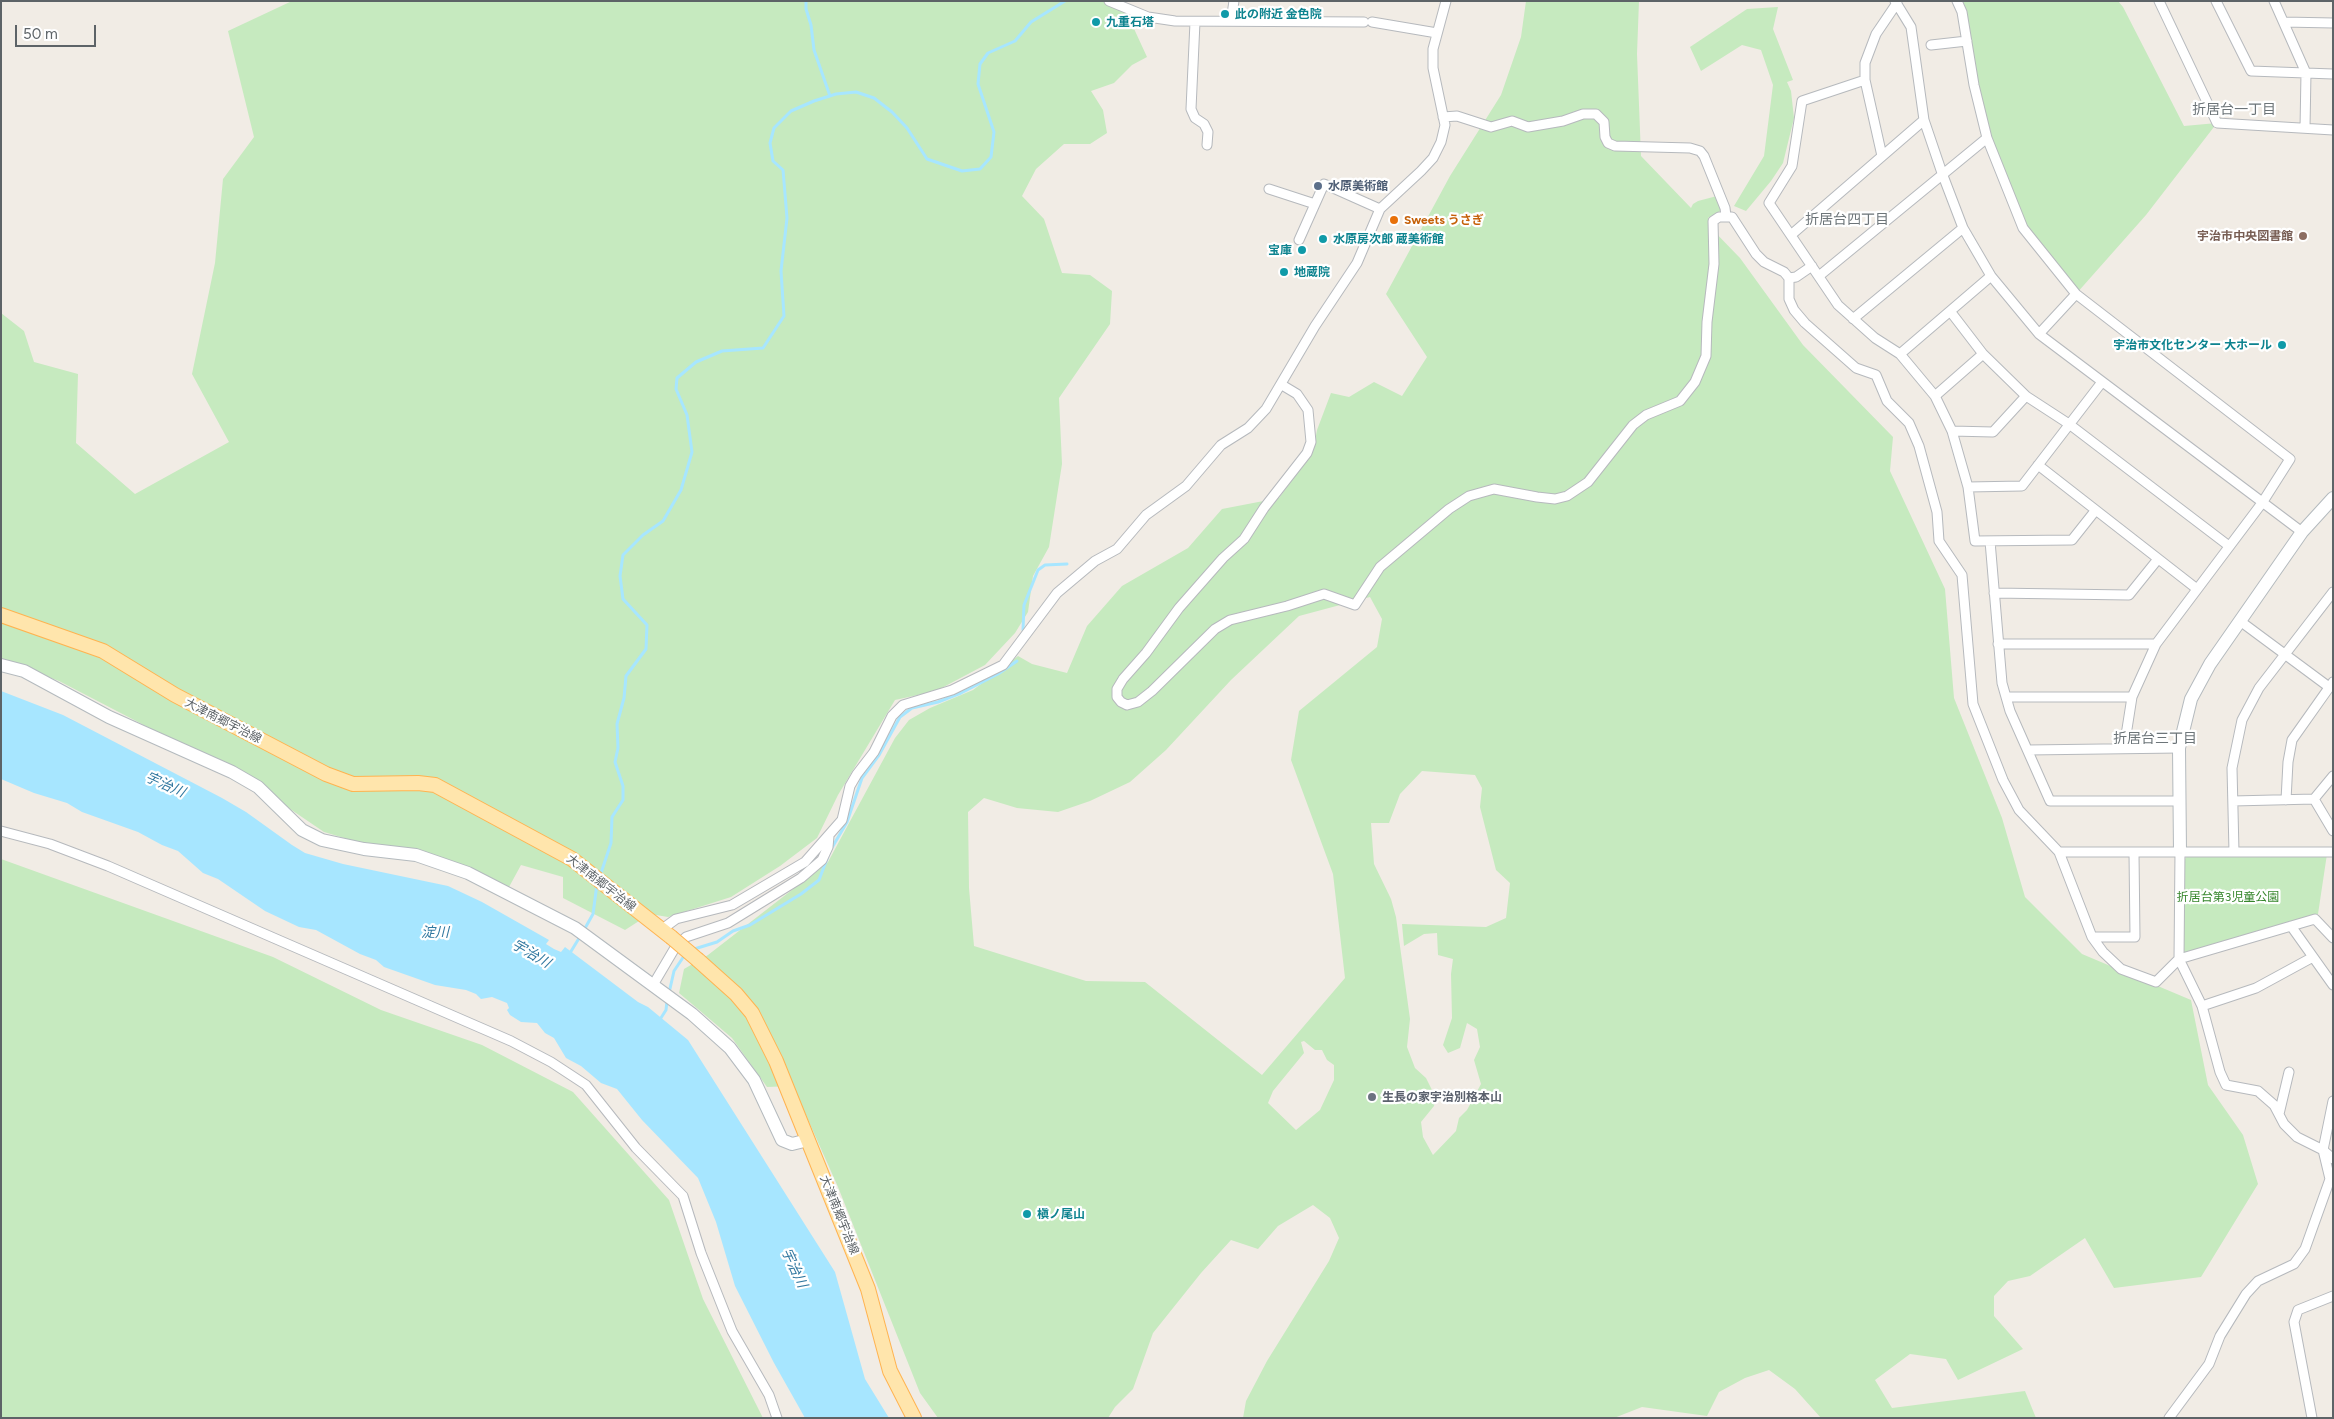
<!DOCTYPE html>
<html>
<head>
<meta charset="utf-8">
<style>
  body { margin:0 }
  #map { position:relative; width:2334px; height:1419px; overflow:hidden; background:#f1ece5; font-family:Figtree,sans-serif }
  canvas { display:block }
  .frame { position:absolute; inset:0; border:2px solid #5d6367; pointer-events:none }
  .scale { position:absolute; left:15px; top:25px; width:81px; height:22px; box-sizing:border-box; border:2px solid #5d6367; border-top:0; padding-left:6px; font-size:15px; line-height:18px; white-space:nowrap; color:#5d6367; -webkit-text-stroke:4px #fff; paint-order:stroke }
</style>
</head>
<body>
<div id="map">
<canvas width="2334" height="1419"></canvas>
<div class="frame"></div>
<div class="scale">50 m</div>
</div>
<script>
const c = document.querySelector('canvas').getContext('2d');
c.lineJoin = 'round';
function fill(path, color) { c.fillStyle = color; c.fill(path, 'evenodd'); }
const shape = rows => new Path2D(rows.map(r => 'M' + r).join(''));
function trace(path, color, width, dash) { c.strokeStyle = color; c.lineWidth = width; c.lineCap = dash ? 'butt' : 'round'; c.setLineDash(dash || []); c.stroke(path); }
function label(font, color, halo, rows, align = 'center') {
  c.font = font + ' Figtree,"Noto Sans JP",sans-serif'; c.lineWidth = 4.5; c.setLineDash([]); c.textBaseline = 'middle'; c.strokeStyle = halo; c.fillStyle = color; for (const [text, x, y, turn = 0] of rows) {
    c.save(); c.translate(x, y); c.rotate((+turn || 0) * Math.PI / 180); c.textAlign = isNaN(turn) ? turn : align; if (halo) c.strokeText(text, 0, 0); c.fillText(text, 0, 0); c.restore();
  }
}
fill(shape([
  [292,1,1114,1,1123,8,1130,20,1147,57,1132,65,1114,83,1091,91,1103,110,1107,133,1090,144,1064,144,1036,169,1022,196,1044,219,1062,273,1090,275,1112,291,1110,324,1059,398,1062,464,1049,547,1033,576,1028,612,1015,633,985,665,936,691,895,700,838,795,817,838,780,866,731,897,668,917,650,914,625,930,563,898,563,877,521,865,509,887,324,832,240,775,59,681,1,660,1,313,24,331,34,362,78,374,76,443,135,494,229,442,192,374,215,263,223,179,254,137,228,31],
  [1526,1,1639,1,1637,54,1641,156,1691,208,1693,204,1698,201,1717,196,1722,210,1708,218,1709,226,1740,258,1803,345,1893,437,1890,471,1945,589,1954,698,2002,818,2025,897,2082,954,2191,1000,2208,1085,2243,1135,2258,1184,2201,1277,2114,1288,2085,1238,2030,1276,2008,1281,1994,1296,1994,1316,2023,1349,1958,1380,1946,1359,1910,1354,1875,1380,1892,1408,2025,1391,2036,1418,1821,1418,1795,1389,1769,1370,1745,1378,1719,1392,1707,1416,1642,1407,1614,1418,1243,1418,1246,1401,1267,1361,1329,1261,1339,1238,1330,1218,1313,1205,1278,1226,1258,1249,1231,1240,1201,1273,1153,1333,1133,1389,1115,1407,1108,1418,938,1418,920,1393,838,1187,793,1086,767,1087,732,1038,679,993,684,969,708,955,828,862,895,738,909,720,930,708,973,690,1018,656,1032,664,1067,673,1087,626,1122,586,1188,548,1222,509,1279,498,1313,451,1317,430,1331,393,1349,397,1374,382,1402,396,1427,357,1386,294,1450,176,1501,95,1521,37],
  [1370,597,1382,619,1377,647,1299,711,1291,760,1333,874,1345,978,1262,1075,1145,982,1086,981,974,946,969,888,968,812,984,798,1017,808,1058,812,1090,801,1130,782,1166,750,1231,680,1299,616],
  [1422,771,1475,775,1482,788,1480,807,1496,870,1510,883,1506,918,1486,927,1402,924,1404,946,1424,934,1437,933,1438,955,1453,959,1451,974,1452,1018,1443,1045,1448,1053,1460,1048,1467,1023,1477,1029,1480,1047,1474,1060,1481,1084,1467,1110,1459,1118,1456,1131,1433,1155,1423,1137,1421,1122,1434,1106,1436,1098,1426,1078,1415,1068,1407,1047,1410,1019,1396,917,1391,899,1374,864,1371,823,1389,823,1400,794],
  [1304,1041,1315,1050,1322,1050,1327,1060,1334,1065,1334,1080,1320,1110,1296,1130,1268,1103,1273,1091,1304,1053,1301,1042],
  [1957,1,2118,1,2123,7,2184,126,2217,123,2146,215,2076,294,2023,228,1987,138],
  [1778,7,1773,29,1793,80,1787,82,1791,91,1794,118,1783,163,1771,181,1746,211,1734,206,1764,156,1773,85,1761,50,1742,45,1701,71,1690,47,1747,9],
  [2327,854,2318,914,2183,955,2185,859,2188,855],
  [1,859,273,957,381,1010,482,1045,573,1092,669,1200,703,1299,763,1418,1,1418]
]), '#c6eabf');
fill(shape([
  [1,691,63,715,222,798,246,812,292,845,305,853,343,864,448,886,482,902,549,940,546,944,554,949,561,952,565,947,638,1002,648,1007,688,1040,835,1272,865,1379,889,1418,805,1418,774,1363,735,1286,716,1222,698,1178,642,1120,617,1089,601,1083,581,1066,566,1058,554,1038,545,1033,537,1023,521,1022,510,1015,507,1010,509,1008,507,1003,492,997,481,999,476,994,466,990,435,985,384,967,376,960,360,954,316,930,299,927,265,911,218,879,203,873,178,851,162,845,138,832,82,812,67,803,34,793,1,779]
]), '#a7e6ff');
trace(shape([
  [806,1,806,9,811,25,814,50,830,96],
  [1023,630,1024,605,1038,570,1045,565,1067,564],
  [600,876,611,843,612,817,623,800,623,786,615,762,618,748,617,724,624,698,626,676,646,649,647,625,623,599,620,576,623,555,643,535,663,521,681,490,692,452,687,415,676,389,677,378,696,362,722,351,763,348,784,316,781,271,787,218,783,170,773,161,770,143,774,128,791,111,814,101,836,94,856,92,874,98,892,112,907,128,927,159,962,171,980,169,991,157,994,132,978,84,980,64,988,53,1015,41,1031,22,1065,1],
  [584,930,593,914,597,884],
  [691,950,717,942,733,931,750,925,801,894,819,880,830,851,847,822,862,778,879,755,900,717,912,708,938,702,961,693,998,674,1017,661],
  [570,953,581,935],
  [669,993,674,971,686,953],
  [659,1021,666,1010,667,1001]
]), '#a7e6ff', 3);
const street = shape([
  [1109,1,1148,17,1175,21,1364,22],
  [1895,1,1911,27,1924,120,1942,173,1963,228,1991,276,2039,334,2302,532],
  [1957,1,1962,12,1974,85,1987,138,2023,228,2076,294,2290,459,2262,503,2156,644,2132,697,2124,748],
  [2159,1,2217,123,2333,130],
  [2216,1,2251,71,2333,74],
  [2274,1,2306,73,2305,128],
  [1231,21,1234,1],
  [1195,22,1191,109,1195,118,1204,124,1208,132,1207,145],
  [1372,22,1437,33],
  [2284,22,2333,23],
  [1931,45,1967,41],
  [1865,80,1802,101,1792,166,1769,203,1838,305,1875,338,1900,354,1935,396,1952,431,1968,487,1975,541,2072,540,2095,511],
  [1443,117,1457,116,1491,127,1512,121,1528,127,1563,121,1583,114,1596,114,1604,122,1605,137,1608,143,1615,146,1690,148,1700,151,1704,156,1725,208,1726,216],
  [1882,156,1865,80,1865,63,1876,34,1897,3],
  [1269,189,1315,204],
  [1791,235,1924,120],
  [1299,240,1324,184,1380,209],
  [1819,276,1987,138],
  [1789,278,1796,277,1812,266],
  [1950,311,1983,354,2026,396,2069,424,2229,546],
  [1853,319,1963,228],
  [2039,334,2076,294],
  [1900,354,1991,276],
  [1282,385,1297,394,1308,410,1311,442,1307,453,1264,508,1244,539,1223,558,1179,608,1146,653,1123,679,1117,689,1117,697,1121,702,1127,705,1138,702,1152,691,1215,629,1230,620,1287,606,1324,594,1355,605,1380,567,1449,509,1469,496,1494,489,1537,497,1555,499,1567,496,1588,482,1633,425,1646,415,1680,401,1695,382,1706,356,1707,322,1714,264,1713,221,1719,217,1732,217,1756,254,1764,262,1784,272,1789,278,1789,299,1794,310,1805,323,1856,368,1876,375,1887,401,1909,423,1919,446,1937,512,1939,541,1962,575,1973,704,2003,780,2019,810,2059,852,2092,937,2135,937,2134,853],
  [1935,396,1983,354],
  [1952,431,1993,432,2026,396],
  [2038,465,2197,589],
  [1968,487,2022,486,2102,382],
  [1990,541,2002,683,2010,711,2050,801,2179,801],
  [1994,593,2129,595,2158,559],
  [2240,621,2329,687],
  [1998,644,2156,644],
  [2006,697,2132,697],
  [2028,750,2179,748],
  [2314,799,2333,776],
  [2286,800,2288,762,2292,740,2333,682],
  [2233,801,2314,799,2333,831],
  [1,831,50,844,108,866,511,1041,551,1062,586,1085,636,1148,683,1196,701,1253,732,1331,769,1395,777,1418],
  [2059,852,2333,852],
  [2234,852,2232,768,2242,720,2259,688,2333,592],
  [2291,926,2333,985],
  [661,930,676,919,732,905,805,862,842,820,850,786,857,774,874,752,892,716,903,705,952,690,1003,665,1057,593,1095,561,1117,549,1146,515,1186,486,1221,445,1248,428,1266,409,1315,326,1357,263,1380,209,1421,171,1433,158,1441,142,1445,125,1433,68,1433,49,1446,1],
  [2092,937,2103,952,2121,969,2156,982,2179,959,2315,919,2333,938],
  [653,985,676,946,686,937,728,923,801,878,822,860,828,847,829,836],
  [2202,1006,2256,988,2313,957],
  [2333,1101,2323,1150,2333,1159],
  [2279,1114,2289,1072],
  [2169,1418,2209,1364,2220,1336,2246,1294,2258,1281,2294,1264,2305,1249,2330,1179,2323,1150,2297,1137,2284,1124,2274,1105,2258,1091,2226,1085,2220,1072,2202,1006,2179,959,2180,852],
  [2312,1418,2294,1322,2298,1310,2333,1296]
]);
const secondary = shape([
  [1,665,24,671,109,717,232,772,258,787,302,830,322,840,364,849,416,855,468,873,575,928,692,1014,730,1048,754,1080,782,1140,792,1144,808,1140],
  [2180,852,2179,748,2191,699,2210,664,2302,532,2333,498]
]);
const primary = shape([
  [1,615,103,651,175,695,326,774,353,784,418,783,435,785,572,859,671,937],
  [698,960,736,994,752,1013,776,1061,868,1289,890,1371,914,1418]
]);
trace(street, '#b6b9bd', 11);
trace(secondary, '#b4babe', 14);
trace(primary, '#ffb350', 16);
trace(street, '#fff', 9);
trace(secondary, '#fff', 12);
trace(primary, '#ffe5ac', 14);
const primaryBridge = shape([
  [671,937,698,960]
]);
trace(primaryBridge, '#ffb350', 16, []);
trace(primaryBridge, '#ffe5ac', 14);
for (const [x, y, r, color] of [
  [1225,14,5,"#0f9aa8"],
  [1096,22,5,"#0f9aa8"],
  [1318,186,5,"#5c6f8a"],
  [1394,220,5,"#e8710a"],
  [2303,236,5,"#8d6e63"],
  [1323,239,5,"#0f9aa8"],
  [1302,250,5,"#0f9aa8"],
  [1284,272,5,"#0f9aa8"],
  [2282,345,5,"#0f9aa8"],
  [1372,1097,5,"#6b7280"],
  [1027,1214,5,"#0f9aa8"]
]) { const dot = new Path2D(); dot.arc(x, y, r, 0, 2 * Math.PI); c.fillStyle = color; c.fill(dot); trace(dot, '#fff', 2); }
label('bold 12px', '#0d838f', '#fff', [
  ["此の附近 金色院",1235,14],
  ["九重石塔",1106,22],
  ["水原房次郎 蔵美術館",1333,239],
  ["宝庫",1292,250,"right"],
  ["地蔵院",1294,272],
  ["宇治市文化センター 大ホール",2272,345,"right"],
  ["槇ノ尾山",1037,1214]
], 'left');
label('bold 12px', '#4e5e75', '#fff', [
  ["水原美術館",1328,186]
], 'left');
label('bold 12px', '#c56008', '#fff', [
  ["Sweets うさぎ",1404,220]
], 'left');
label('bold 12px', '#785e54', '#fff', [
  ["宇治市中央図書館",2293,236]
], 'right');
label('12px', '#5d6367', '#fff', [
  ["大津南郷宇治線",223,721,27],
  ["大津南郷宇治線",601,883,38],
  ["大津南郷宇治線",839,1215,68]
]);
label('12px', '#36862c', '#fff', [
  ["折居台第3児童公園",2228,897]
]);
label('bold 12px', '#5b616d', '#fff', [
  ["生長の家宇治別格本山",1382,1097]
], 'left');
label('14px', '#6d7579', '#fff', [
  ["折居台一丁目",2234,110],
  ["折居台四丁目",1847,220],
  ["折居台三丁目",2155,739]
]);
label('italic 14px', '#3178a0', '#fff', [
  ["宇治川",165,785,24],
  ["淀川",435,933],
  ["宇治川",531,954,30],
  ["宇治川",794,1268,65]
]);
</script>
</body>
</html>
